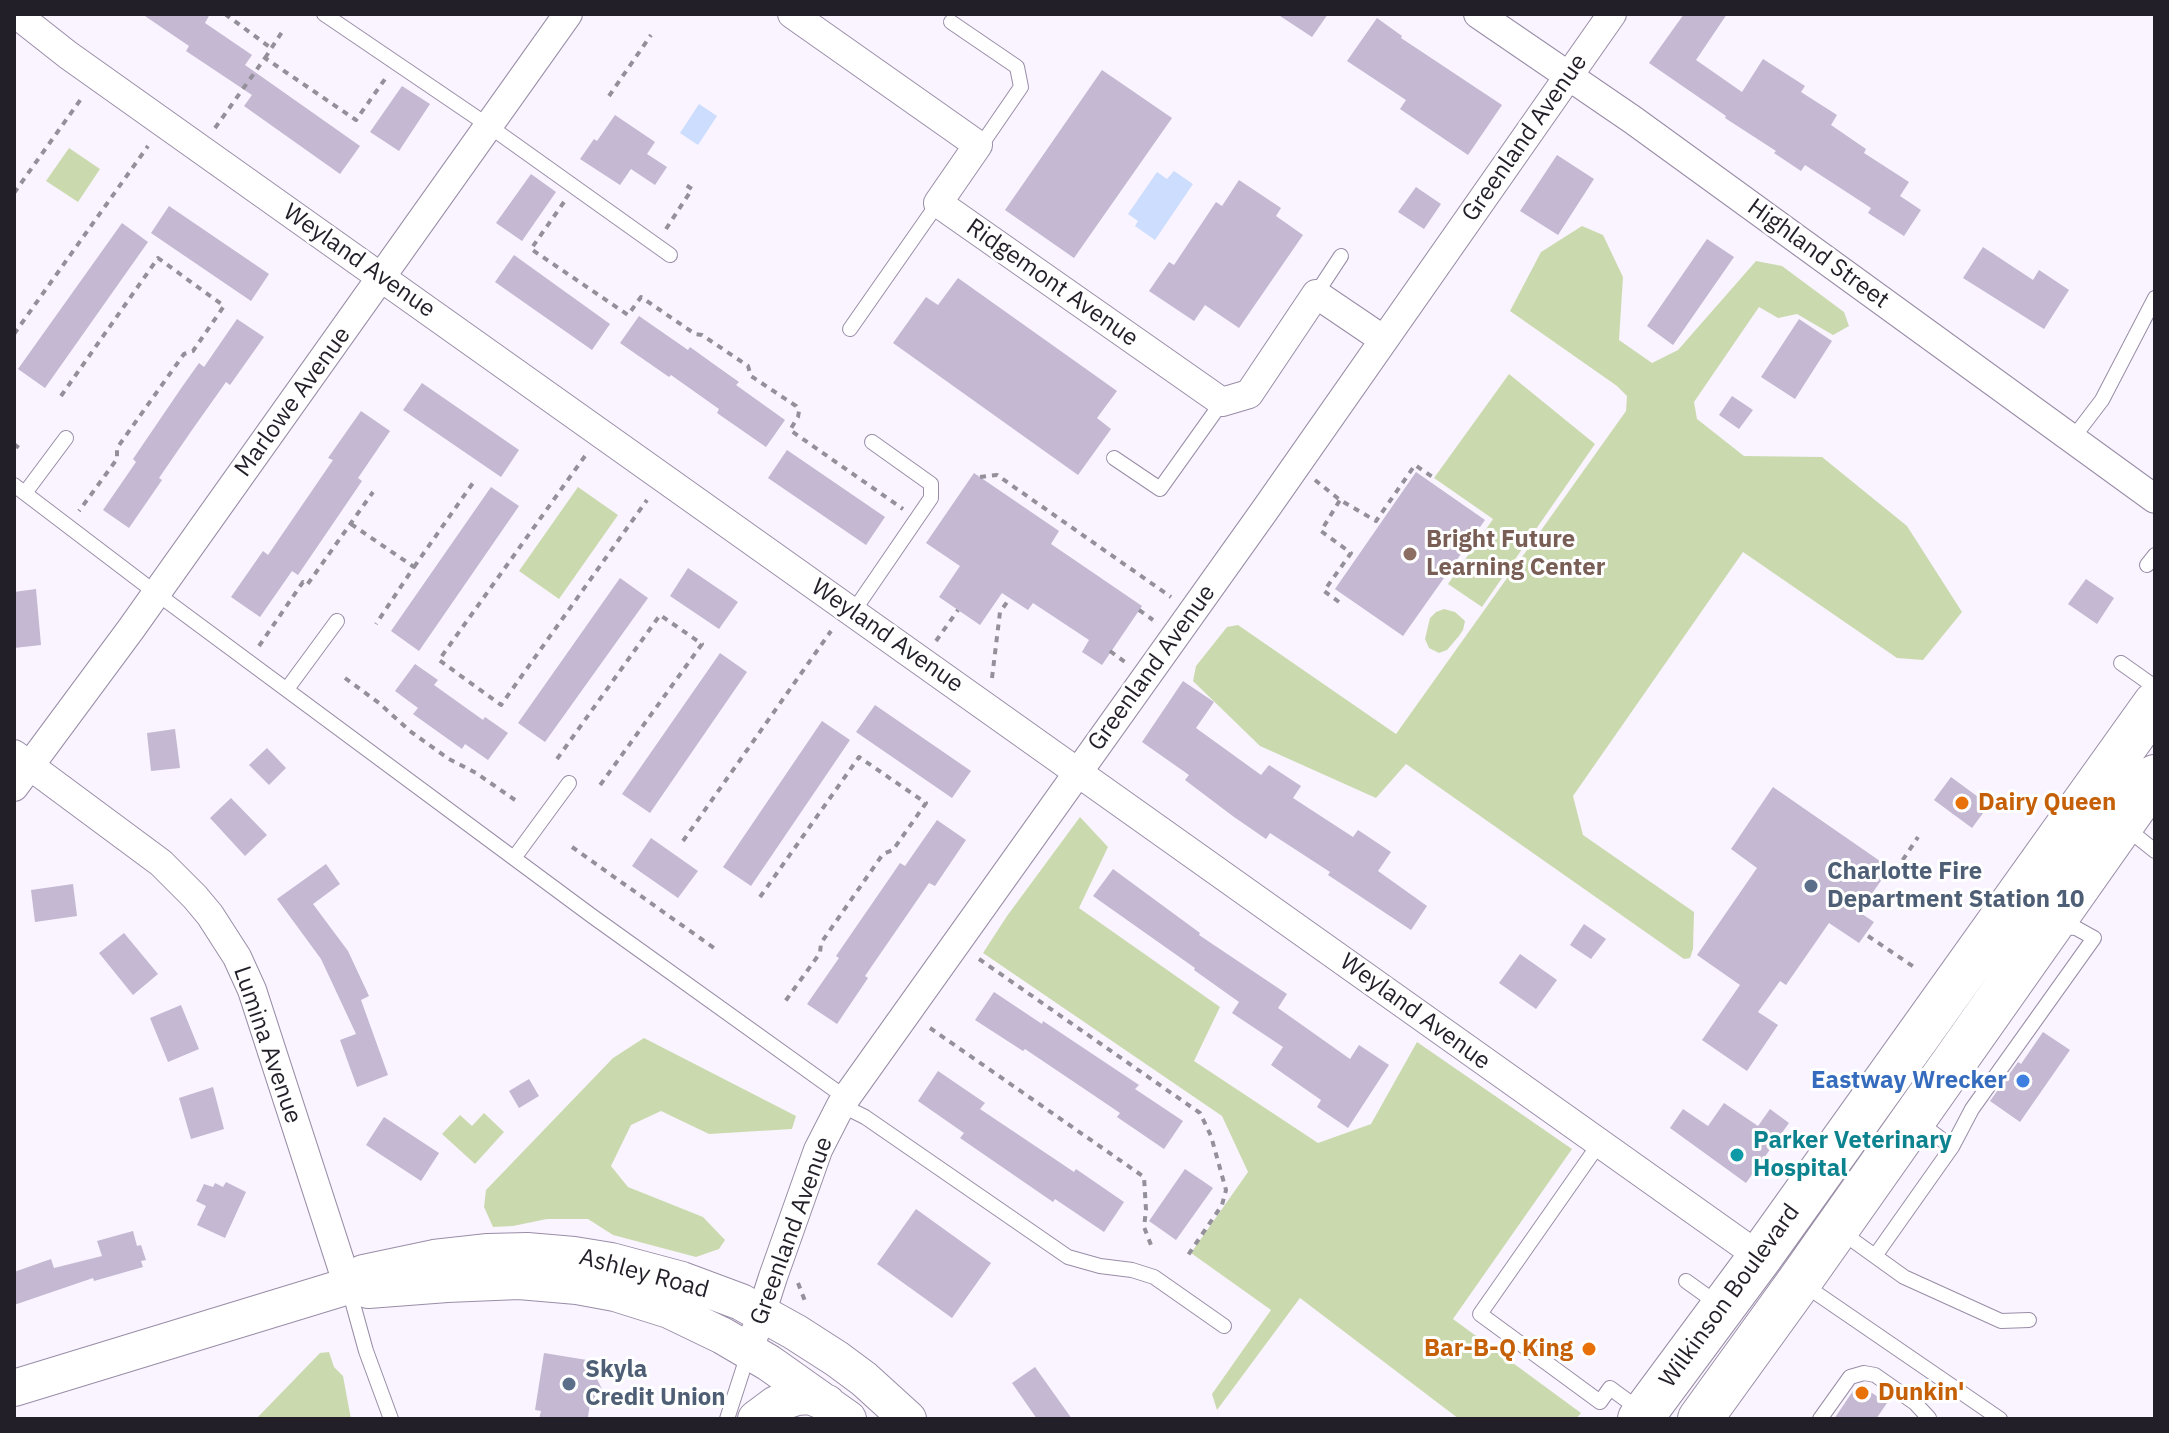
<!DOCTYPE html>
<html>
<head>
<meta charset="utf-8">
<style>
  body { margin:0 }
  #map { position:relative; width:2169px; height:1433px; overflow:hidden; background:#f9f4ff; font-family:"IBM Plex Sans",sans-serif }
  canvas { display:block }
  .frame { position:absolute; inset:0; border:16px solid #231f29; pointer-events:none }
</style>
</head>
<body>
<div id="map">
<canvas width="2169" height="1433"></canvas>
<div class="frame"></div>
</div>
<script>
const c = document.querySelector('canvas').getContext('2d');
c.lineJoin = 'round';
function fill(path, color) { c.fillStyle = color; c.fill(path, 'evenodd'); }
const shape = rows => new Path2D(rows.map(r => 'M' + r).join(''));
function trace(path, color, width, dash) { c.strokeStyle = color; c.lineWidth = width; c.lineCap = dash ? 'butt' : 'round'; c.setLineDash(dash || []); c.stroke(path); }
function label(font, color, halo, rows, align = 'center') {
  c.font = font + ' "IBM Plex Sans",sans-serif'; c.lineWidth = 6; c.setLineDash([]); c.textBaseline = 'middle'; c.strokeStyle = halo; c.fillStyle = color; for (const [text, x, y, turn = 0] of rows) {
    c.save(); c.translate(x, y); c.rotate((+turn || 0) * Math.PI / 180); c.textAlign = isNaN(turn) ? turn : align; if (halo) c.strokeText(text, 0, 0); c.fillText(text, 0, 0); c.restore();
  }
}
fill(shape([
  [69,148,100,169,78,202,46,181],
  [1582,226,1603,235,1623,277,1619,340,1652,363,1678,350,1756,261,1782,266,1844,312,1849,326,1833,335,1797,314,1778,318,1759,307,1694,402,1697,419,1744,456,1822,457,1907,526,1962,612,1923,660,1897,658,1743,552,1573,796,1583,835,1694,912,1693,949,1690,958,1684,959,1406,764,1376,798,1260,746,1193,681,1196,666,1227,627,1238,625,1396,734,1626,411,1627,396,1617,386,1510,311,1541,252],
  [1509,374,1595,444,1482,607,1448,584,1493,519,1434,478],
  [578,487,618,515,559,599,519,571],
  [1444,609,1455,612,1465,621,1463,630,1459,636,1447,650,1439,653,1429,648,1425,639,1430,618,1436,612],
  [1080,817,1108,847,1079,908,1220,1007,1194,1061,1318,1143,1371,1124,1417,1042,1572,1149,1453,1319,1581,1413,1576,1419,1459,1419,1300,1298,1217,1410,1212,1394,1271,1310,1191,1253,1248,1172,1222,1116,983,953,1007,916],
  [644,1038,796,1116,792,1129,709,1134,661,1111,631,1125,611,1166,628,1187,703,1217,725,1240,719,1249,696,1257,613,1235,588,1219,547,1219,513,1226,493,1227,484,1207,486,1190,613,1058],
  [484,1113,504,1132,475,1164,442,1134,460,1115,472,1126],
  [329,1352,334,1367,343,1376,351,1419,256,1419,320,1353]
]), '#cbdaae');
fill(shape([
  [699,104,717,116,698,145,680,133],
  [1174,171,1193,184,1155,240,1135,226,1138,221,1128,214,1157,172,1167,179]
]), '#ccddfd');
fill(shape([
  [142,14,210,14,205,23,252,55,245,65,360,146,340,174,244,106,252,95,186,51,189,46],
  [1277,14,1328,14,1312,37],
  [1684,14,1727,14,1696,60,1742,92,1763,59,1805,86,1801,92,1837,115,1831,125,1866,149,1864,153,1909,182,1900,196,1921,210,1904,236,1868,213,1871,208,1805,165,1801,171,1774,153,1776,151,1725,118,1726,116,1649,63],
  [1377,18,1402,36,1401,38,1502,105,1468,155,1400,109,1406,100,1347,61],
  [1102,70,1172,118,1074,258,1005,210],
  [402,86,430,104,399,151,370,132],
  [615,115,655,142,647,154,667,167,655,185,631,169,620,185,580,159,594,139,597,141],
  [1557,155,1594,179,1558,235,1520,211],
  [531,174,556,192,522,241,496,223],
  [1239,180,1281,208,1276,216,1303,235,1239,328,1205,305,1194,321,1149,291,1169,262,1174,265,1216,202,1222,206],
  [1416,187,1441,204,1424,229,1398,212],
  [169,206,269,274,251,301,151,233],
  [122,223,148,242,45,388,18,369],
  [1707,239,1734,257,1673,345,1647,326],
  [1983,247,2033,280,2039,270,2069,290,2044,329,1963,278],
  [514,255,610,324,592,350,495,282],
  [958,278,1117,391,1097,418,1111,429,1078,475,893,343,926,297,938,305],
  [639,316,688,350,690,347,715,365,739,382,736,385,785,420,766,447,717,413,719,409,671,375,669,377,620,343],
  [237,319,264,337,230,385,226,382,192,430,159,478,162,480,129,528,103,510,136,462,133,459,182,387,199,363,204,367],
  [1799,319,1832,341,1795,399,1761,377],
  [422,383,519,450,501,477,403,410],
  [1732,396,1753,410,1739,429,1719,415],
  [361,411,390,431,358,478,362,481,298,575,292,571,260,617,231,597,263,551,268,555,333,460,328,458],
  [787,450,885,517,866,545,768,478],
  [1416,472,1485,520,1403,636,1335,589],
  [974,473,1059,531,1051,544,1142,606,1102,665,1082,652,1089,640,1033,603,1028,610,1002,593,980,625,939,597,960,566,926,543],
  [491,487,519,506,419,651,391,631],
  [688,568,738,602,719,629,670,596],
  [620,578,648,598,545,742,518,723],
  [2086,579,2114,598,2097,624,2068,604],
  [36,589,41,645,14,648,14,592],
  [720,653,747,672,650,813,622,794],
  [415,664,438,680,434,685,483,720,485,717,508,733,488,760,465,744,462,749,413,714,418,708,395,691],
  [1183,681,1214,702,1196,728,1261,775,1269,765,1301,786,1293,798,1353,837,1358,830,1391,852,1378,871,1427,906,1411,930,1328,875,1330,872,1270,833,1266,839,1234,817,1185,780,1189,775,1142,742],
  [875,705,971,771,952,798,856,732],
  [822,721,850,740,751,886,723,867],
  [175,729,180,768,151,771,147,733],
  [267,748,286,768,269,785,249,765],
  [1951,777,1989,805,1972,828,1934,800],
  [1773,787,1890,868,1859,912,1874,922,1859,943,1829,923,1786,985,1780,981,1758,1012,1778,1025,1747,1071,1702,1040,1740,985,1697,955,1757,868,1731,849],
  [231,798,267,835,245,856,210,818],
  [937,820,966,840,935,886,929,883,865,976,868,978,837,1024,807,1004,839,958,836,956,900,863,905,866],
  [651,838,698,871,678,898,632,866],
  [326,864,340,884,313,904,348,951,369,996,361,1000,388,1075,357,1087,340,1040,356,1034,321,959,277,899],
  [1113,869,1200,933,1199,935,1287,994,1278,1008,1350,1059,1359,1045,1389,1065,1348,1128,1317,1107,1321,1100,1271,1065,1283,1047,1232,1013,1239,1002,1194,970,1195,968,1093,896],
  [73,884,77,916,35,922,31,890],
  [1584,924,1606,939,1591,959,1570,945],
  [124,933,158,974,133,995,99,953],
  [1520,954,1557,980,1536,1009,1499,983],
  [994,992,1042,1024,1043,1021,1139,1085,1135,1089,1183,1121,1164,1149,1117,1117,1120,1113,1080,1086,1025,1049,1023,1051,975,1020],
  [181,1005,199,1049,168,1062,150,1018],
  [2043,1032,2070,1050,2020,1122,1990,1101,2018,1062,2021,1064],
  [938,1071,985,1103,980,1109,1074,1172,1076,1169,1124,1202,1104,1232,1055,1199,1053,1202,960,1138,964,1133,918,1101],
  [529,1079,539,1096,519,1108,509,1091],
  [213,1087,224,1129,191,1139,179,1098],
  [1724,1103,1758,1126,1770,1109,1789,1123,1746,1183,1670,1128,1683,1109,1708,1126],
  [384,1117,439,1153,421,1181,366,1145],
  [1185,1169,1213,1188,1176,1240,1149,1221],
  [226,1182,246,1192,225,1238,197,1225,206,1206,196,1201,204,1184,213,1187,215,1183,223,1187],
  [916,1209,991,1263,952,1318,877,1264],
  [133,1231,137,1246,141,1245,146,1260,141,1261,143,1267,94,1281,93,1278,14,1305,14,1272,51,1259,54,1268,102,1256,97,1241],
  [544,1353,599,1362,596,1377,603,1391,590,1403,588,1417,539,1419,541,1411,535,1410],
  [1035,1367,1072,1419,1037,1419,1012,1383],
  [1857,1385,1860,1385,1887,1403,1876,1419,1834,1419]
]), '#c4b8d2');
const service = shape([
  [324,14,489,126,670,255],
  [951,22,1017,67,1021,87,986,138,978,145],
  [1316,294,1341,256],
  [850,329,938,203],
  [2073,438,2102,400,2155,298],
  [1114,458,1160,489,1222,402],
  [14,485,156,593,592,916,846,1098],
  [25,493,66,438],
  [2147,565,2155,555],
  [853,612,931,498,931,484,872,442],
  [2121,663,2155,687],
  [287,689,337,621],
  [2125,827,2155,851],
  [514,858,569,783],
  [841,1105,865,1117,1068,1257,1100,1266,1132,1270,1154,1277,1224,1326],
  [1599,1144,1480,1314,1600,1402,1610,1388,1640,1410],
  [1952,1147,1972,1109,2094,938,2076,928,2058,927],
  [1840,1231,1904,1277,2001,1321,2029,1320],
  [1875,1256,1952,1147,1918,1122],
  [1686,1281,1718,1304],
  [1803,1284,2000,1419],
  [348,1286,366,1351,391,1419],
  [727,1419,749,1351],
  [1820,1419,1850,1377,1864,1373,1875,1375,1915,1403,1929,1418]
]);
const minor = shape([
  [16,14,68,55,1760,1257],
  [792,14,978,145,938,203,1222,402,1249,394,1316,294,1384,340],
  [1478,14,1633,120,2155,499],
  [14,754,161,863,195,897,210,915,237,957,252,990,348,1286],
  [14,787,131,629,568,14],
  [749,1351,773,1277,818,1150,841,1105,1265,510,1612,14]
]);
const tertiary = shape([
  [368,1290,447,1284,519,1281,577,1286,615,1293,669,1310,723,1336,769,1363,848,1419],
  [14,1388,348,1286,363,1273,434,1258,488,1252,527,1251,574,1255,611,1261,682,1280,741,1302,795,1332,837,1359,864,1379,908,1419],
  [756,1419,776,1404,797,1397,810,1396,827,1403]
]);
const primary = shape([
  [1640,1419,1760,1257,2155,704],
  [1700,1419,1799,1282,2155,777]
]);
trace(service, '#998da7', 16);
trace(minor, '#998da7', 30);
trace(tertiary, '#998da7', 38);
trace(primary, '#998da7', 46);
trace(shape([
  [225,14,271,48],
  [265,58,282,32],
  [609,96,651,35],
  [215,128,265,58,356,120,385,79],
  [14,193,81,99],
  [564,202,531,249,628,315,641,297,695,334,702,335,748,366,751,376,796,406,799,411,798,417,790,430,903,509],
  [666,229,692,189,683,183],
  [14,334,148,146],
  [61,396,158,258,224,306,193,351,184,354,117,448,117,459,79,511],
  [14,444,19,448],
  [585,456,439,660,501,705,647,500],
  [980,477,997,475,1171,597],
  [1315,480,1340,500,1376,521,1415,465,1434,478],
  [351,524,414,567,376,624],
  [414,567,475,480],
  [1339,602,1324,591,1351,553,1321,531,1340,500],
  [1139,610,1153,620],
  [936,641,958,610],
  [259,646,303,582,307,585,373,492],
  [1110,651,1125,662],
  [345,678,379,703,410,731,449,759,476,773,515,800],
  [992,678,1000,612,1010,598],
  [557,759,660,615,702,644,598,788],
  [683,841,831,631],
  [572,847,714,948],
  [1896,870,1918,837],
  [760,897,859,757,926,803,893,850,883,854,821,943,820,953,784,1003],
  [1868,936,1917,969],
  [979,959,1200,1113,1211,1136,1226,1190,1222,1205,1186,1258],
  [930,1028,1144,1177,1146,1210,1144,1227,1151,1245],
  [798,1283,805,1301],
  [604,1392,644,1399]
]), '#94909a', 4, [6, 6]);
trace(service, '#fff', 14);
trace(minor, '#fff', 28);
trace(tertiary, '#fff', 36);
trace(primary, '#fff', 44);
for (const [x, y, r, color] of [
  [1410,554,8,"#8d6e63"],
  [1962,803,8,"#e8710a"],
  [1811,886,8,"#5c6f8a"],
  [2023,1081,8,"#3f7fe0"],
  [1737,1155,8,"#0f9aa8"],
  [1589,1349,8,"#e8710a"],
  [569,1384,8,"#5c6f8a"],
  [1862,1393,8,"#e8710a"]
]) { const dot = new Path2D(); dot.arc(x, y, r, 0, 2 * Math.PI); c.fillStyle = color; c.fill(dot); trace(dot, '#fff', 3); }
label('24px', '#231f29', '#fff', [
  ["Greenland Avenue",1525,138,-55],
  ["Highland Street",1818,254,36],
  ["Weyland Avenue",359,261,35],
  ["Ridgemont Avenue",1052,283,35],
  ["Marlowe Avenue",293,402,-54],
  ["Weyland Avenue",887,636,35],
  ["Greenland Avenue",1152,668,-54],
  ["Weyland Avenue",1415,1012,36],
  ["Lumina Avenue",267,1045,71],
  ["Greenland Avenue",792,1231,-70],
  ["Ashley Road",644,1274,15],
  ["Wilkinson Boulevard",1730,1296,-54]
]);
label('bold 24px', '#785e54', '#fff', [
  ["Bright Future",1426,540],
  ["Learning Center",1426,568]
], 'left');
label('bold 24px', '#c56008', '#fff', [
  ["Dairy Queen",1978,803],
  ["Bar-B-Q King",1573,1349,"right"],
  ["Dunkin'",1878,1393]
], 'left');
label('bold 24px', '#4e5e75', '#fff', [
  ["Charlotte Fire",1827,872],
  ["Department Station 10",1827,900],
  ["Skyla",585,1370],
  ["Credit Union",585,1398]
], 'left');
label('bold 24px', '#366cbe', '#fff', [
  ["Eastway Wrecker",2007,1081]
], 'right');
label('bold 24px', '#0d838f', '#fff', [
  ["Parker Veterinary",1753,1141],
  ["Hospital",1753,1169]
], 'left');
</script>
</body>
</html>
